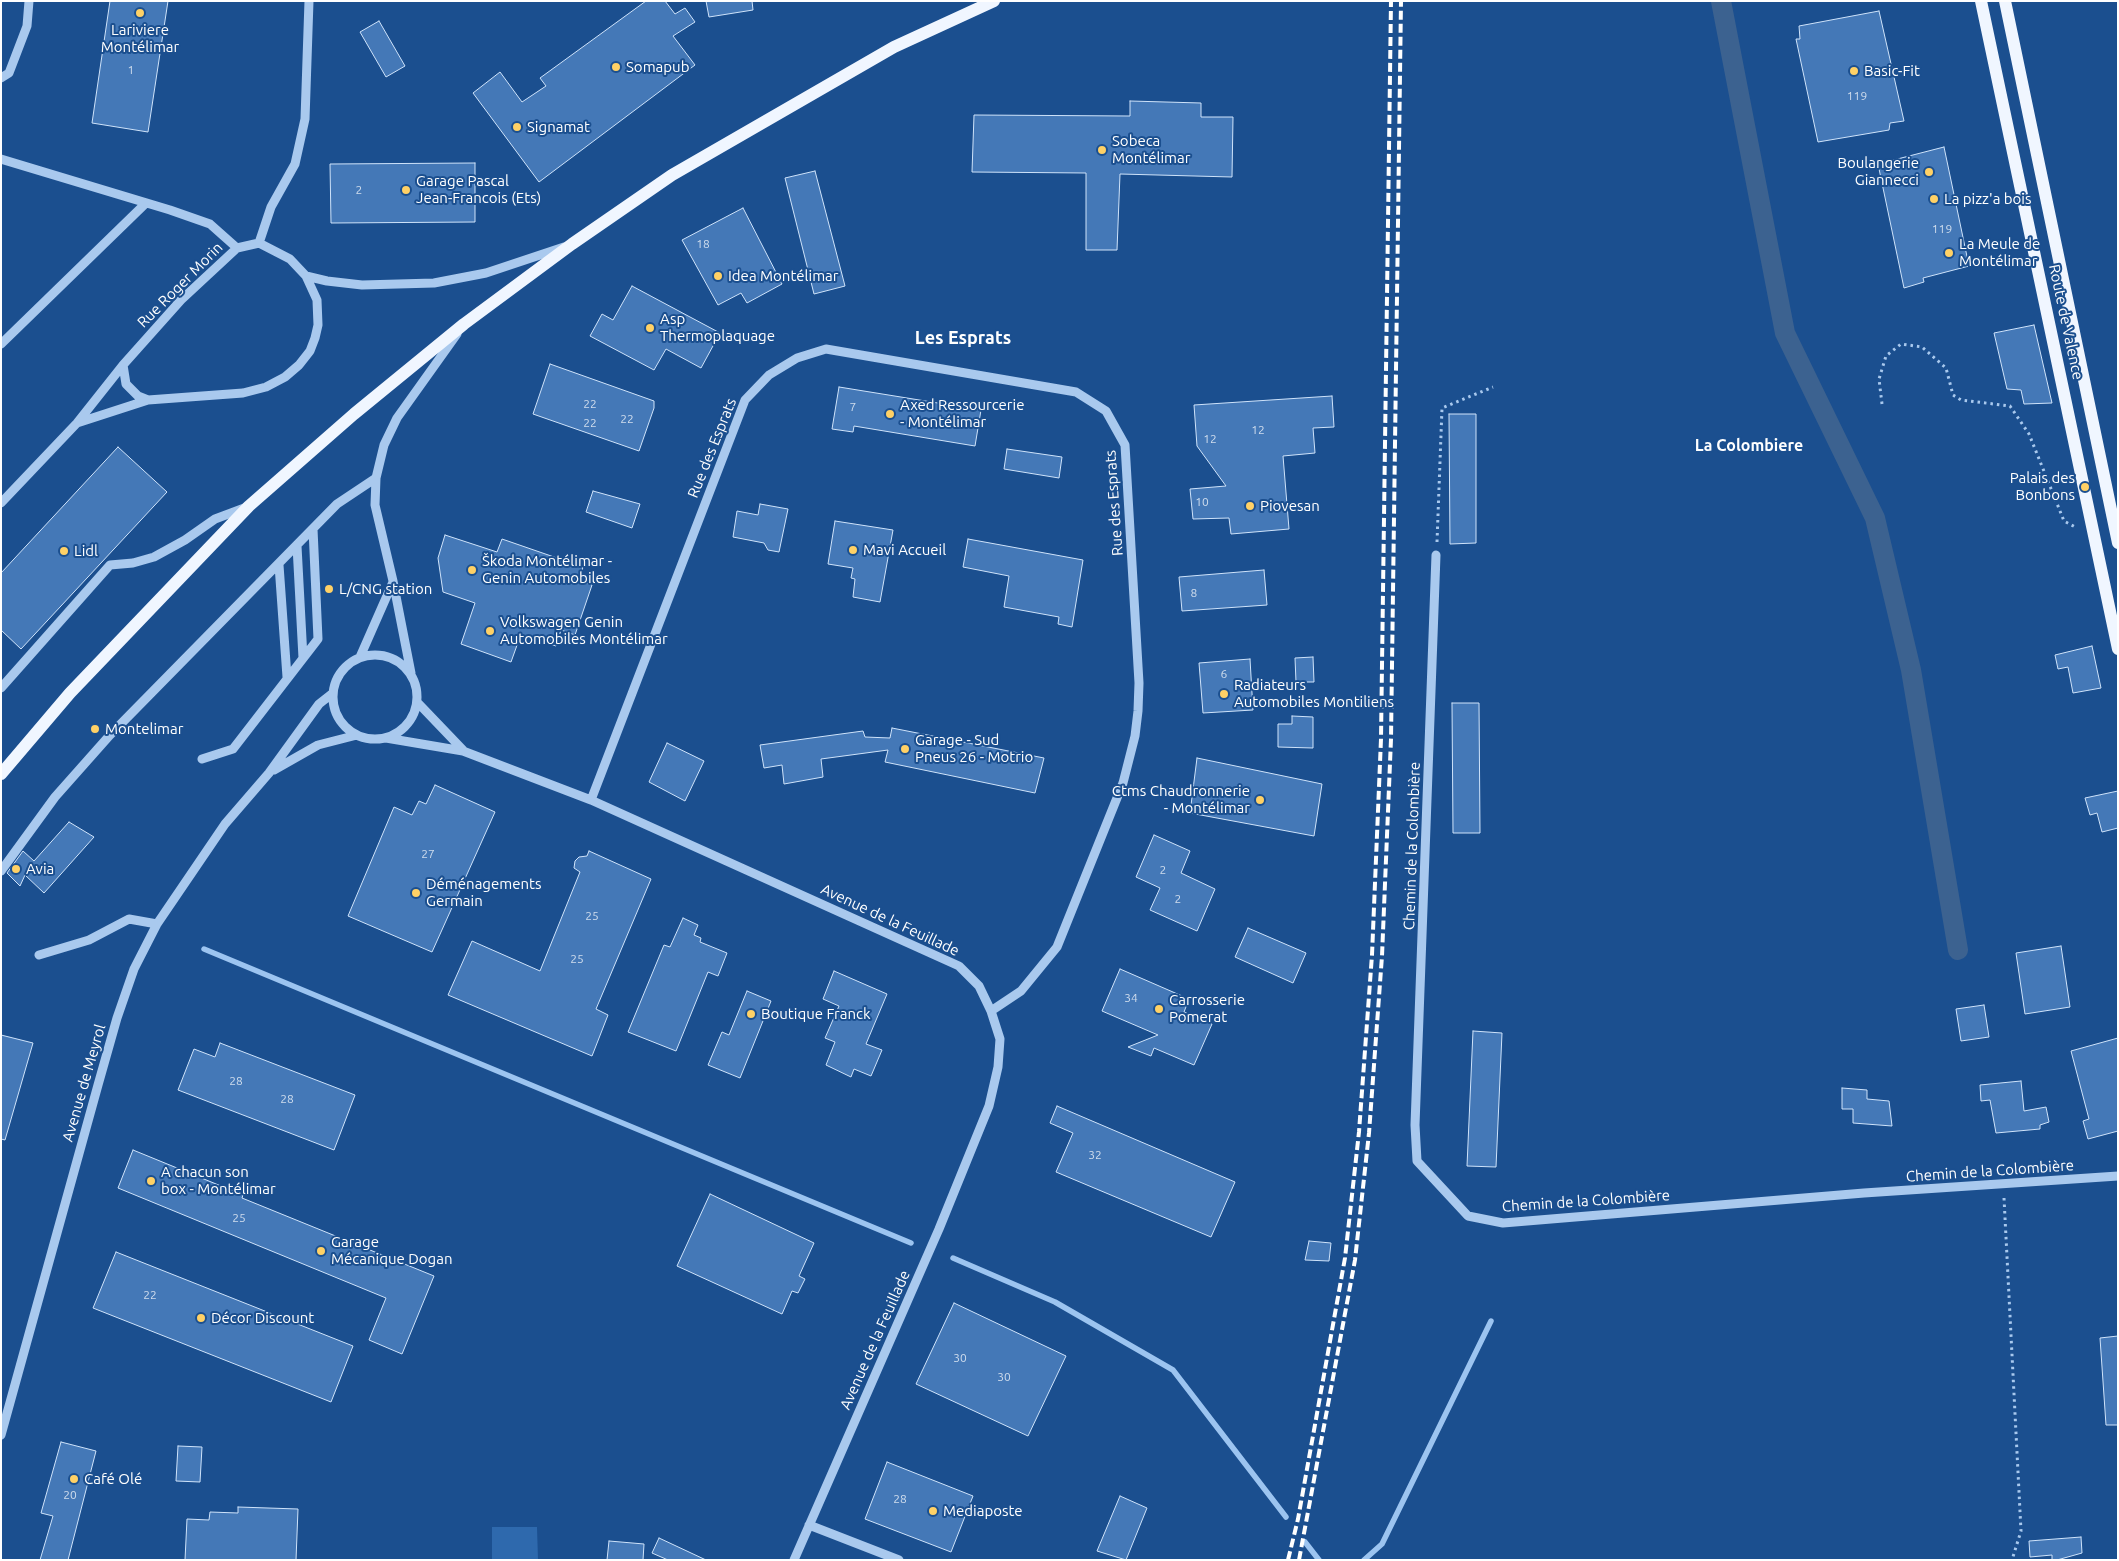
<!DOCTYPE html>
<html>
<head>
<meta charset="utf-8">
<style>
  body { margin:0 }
  #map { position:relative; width:2119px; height:1561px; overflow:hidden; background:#1b4f8f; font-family:Ubuntu,sans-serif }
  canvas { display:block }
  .frame { position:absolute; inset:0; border:2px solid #fff; pointer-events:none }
</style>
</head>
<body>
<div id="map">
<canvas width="2119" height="1561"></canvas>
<div class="frame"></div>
</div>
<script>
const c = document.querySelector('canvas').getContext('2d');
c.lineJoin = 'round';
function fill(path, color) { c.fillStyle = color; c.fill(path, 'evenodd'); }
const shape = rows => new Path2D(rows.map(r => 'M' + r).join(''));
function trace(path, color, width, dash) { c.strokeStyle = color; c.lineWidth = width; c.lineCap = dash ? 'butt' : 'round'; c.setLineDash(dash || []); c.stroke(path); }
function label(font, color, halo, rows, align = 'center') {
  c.font = font + ' Ubuntu,sans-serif'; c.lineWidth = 4; c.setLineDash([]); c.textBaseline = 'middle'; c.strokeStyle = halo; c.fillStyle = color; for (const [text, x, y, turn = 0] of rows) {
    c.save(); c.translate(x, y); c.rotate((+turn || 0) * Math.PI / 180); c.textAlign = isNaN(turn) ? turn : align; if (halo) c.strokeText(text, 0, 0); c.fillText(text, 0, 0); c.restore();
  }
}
fill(shape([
  [492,1527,537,1527,538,1560,492,1560]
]), '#2e69ad');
trace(shape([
  [204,949,911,1243],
  [953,1258,1055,1302,1173,1370,1286,1517],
  [1305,1542,1319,1560],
  [1364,1560,1382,1544,1491,1321]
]), '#9cc4f0', 5.5);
trace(shape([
  [1721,1,1785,333,1875,518,1911,670,1958,950]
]), '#3c6290', 20);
const building = shape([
  [110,1,168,1,148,132,92,123,110,1],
  [646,1,665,1,675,14,685,8,695,22,673,36,695,65,539,182,473,93,500,72,522,102,546,86,540,78,646,1],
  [706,1,752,1,753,10,709,17,706,1],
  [1879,11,1904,121,1890,123,1889,130,1818,142,1796,39,1800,39,1799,26,1879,11],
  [379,21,405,66,386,77,360,32,379,21],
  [1130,101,1201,103,1201,117,1233,117,1232,177,1120,174,1117,250,1086,250,1086,173,972,172,974,115,1130,116,1130,101],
  [1944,147,1969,266,1923,278,1924,282,1904,288,1878,164,1944,147],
  [475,163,475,222,331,223,330,164,475,163],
  [815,171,845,286,814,294,785,178,815,171],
  [743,208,782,284,747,303,741,293,718,305,682,240,743,208],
  [632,286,720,333,701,368,666,349,654,370,590,336,602,314,613,320,632,286],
  [2034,325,2052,403,2024,404,2021,390,2007,389,1994,333,2034,325],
  [550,364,654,401,654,408,639,451,533,414,550,364],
  [839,387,981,410,975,446,854,426,853,432,832,429,839,387],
  [1332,396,1334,427,1313,428,1315,453,1283,456,1289,529,1231,534,1229,518,1193,519,1190,489,1226,486,1197,446,1194,405,1332,396],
  [1449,414,1476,414,1476,543,1450,544,1449,414],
  [118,447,167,492,21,649,1,630,1,573,118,447],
  [1007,449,1062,457,1059,478,1004,469,1007,449],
  [593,491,640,504,632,528,586,512,593,491],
  [760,504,788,509,779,552,768,550,764,543,733,537,737,511,758,515,760,504],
  [835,521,893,530,880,602,853,597,855,579,851,578,853,568,828,564,835,521],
  [445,535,497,552,502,539,583,567,579,581,592,585,575,635,561,630,556,646,521,634,511,662,461,644,475,603,443,592,438,558,445,535],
  [968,539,1083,560,1072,627,1058,624,1059,617,1004,607,1009,576,963,567,968,539],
  [1264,570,1267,605,1182,611,1179,577,1264,570],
  [2092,646,2101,688,2073,693,2068,667,2058,669,2055,655,2092,646],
  [1313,657,1314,682,1296,682,1295,658,1313,657],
  [1250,659,1253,710,1203,713,1199,663,1250,659],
  [1452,703,1479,703,1480,833,1453,833,1452,703],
  [1292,716,1313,717,1313,748,1278,747,1278,724,1292,724,1292,716],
  [892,728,1044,758,1035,793,885,762,888,750,821,759,823,777,784,784,782,765,764,768,760,745,863,731,865,737,890,738,892,728],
  [667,743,704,761,685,801,649,782,667,743],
  [1197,758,1322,784,1314,836,1190,813,1197,758],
  [435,785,495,812,432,952,348,916,394,807,412,815,419,801,426,804,435,785],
  [2118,791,2118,828,2102,832,2097,813,2090,815,2085,798,2118,791],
  [69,822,94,837,44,893,25,875,20,886,7,873,23,851,34,861,69,822],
  [1154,835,1190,851,1181,873,1215,889,1197,931,1150,910,1160,888,1136,877,1154,835],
  [589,851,651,879,596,1009,608,1015,592,1056,448,995,472,941,540,971,580,872,574,868,575,861,579,857,587,856,589,851],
  [683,918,698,925,694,935,701,938,700,942,727,953,718,976,708,972,676,1051,628,1032,664,945,670,947,683,918],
  [1248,928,1306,953,1293,983,1235,957,1248,928],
  [2061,946,2070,1007,2025,1014,2016,953,2061,946],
  [1120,969,1189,999,1184,1012,1212,1024,1194,1065,1154,1048,1151,1056,1128,1047,1158,1035,1102,1011,1120,969],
  [834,971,887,994,866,1044,882,1050,871,1076,854,1069,851,1077,826,1065,835,1042,825,1038,839,1006,823,999,834,971],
  [747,991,771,1001,740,1078,708,1065,722,1032,729,1035,747,991],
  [1984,1005,1989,1037,1961,1041,1956,1009,1984,1005],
  [1473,1031,1502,1033,1496,1167,1467,1166,1473,1031],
  [1,1035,33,1043,5,1140,1,1139,1,1035],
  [2118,1038,2118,1131,2088,1139,2083,1121,2089,1119,2071,1051,2118,1038],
  [220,1043,355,1095,334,1150,178,1090,194,1049,215,1057,220,1043],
  [2021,1081,2024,1111,2046,1107,2049,1122,2040,1125,2040,1129,1996,1133,1990,1100,1981,1101,1980,1085,2021,1081],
  [1842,1088,1867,1090,1867,1099,1889,1101,1892,1126,1853,1123,1853,1109,1842,1109,1842,1088],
  [1057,1106,1235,1182,1211,1237,1056,1172,1073,1133,1050,1123,1057,1106],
  [133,1150,243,1195,242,1198,434,1276,402,1354,369,1340,386,1298,118,1188,133,1150],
  [710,1194,814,1243,799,1276,805,1279,798,1293,792,1291,782,1314,677,1266,710,1194],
  [1309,1241,1331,1243,1329,1261,1305,1260,1309,1241],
  [116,1252,353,1346,331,1402,93,1308,116,1252],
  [954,1303,1066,1356,1028,1436,916,1384,954,1303],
  [2118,1336,2118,1425,2106,1425,2100,1338,2118,1336],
  [61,1442,96,1451,68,1560,40,1560,53,1516,41,1513,61,1442],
  [178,1446,202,1447,200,1482,176,1481,178,1446],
  [887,1462,973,1496,951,1552,865,1519,887,1462],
  [1120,1496,1147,1508,1126,1560,1097,1551,1120,1496],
  [238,1507,298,1509,296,1560,185,1560,187,1519,209,1520,210,1512,238,1513,238,1507],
  [2081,1537,2082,1553,2057,1560,2052,1560,2052,1555,2030,1557,2029,1541,2081,1537],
  [659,1538,706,1560,668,1560,652,1553,659,1538],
  [609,1541,644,1544,643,1560,607,1560,609,1541]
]);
fill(building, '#4478b7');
trace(building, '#cfe3fa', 1);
trace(shape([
  [1882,404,1879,379,1886,356,1901,344,1922,347,1946,368,1953,395,1961,400,2010,406,2029,434,2064,521,2077,528],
  [1437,542,1442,408,1493,387],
  [2004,1198,2021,1531,2012,1560]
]), '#a9c9ee', 3, [2.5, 4]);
trace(shape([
  [1,78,9,73,27,26,29,1],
  [1,159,170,210,210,224,237,248],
  [259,243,271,207,295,164,305,119,309,1],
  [306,276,327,281,362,285,434,283,486,273,564,247],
  [1,344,146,203],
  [123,365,126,384,138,396,148,400],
  [77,423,148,400,243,393,266,387,285,377,299,365,310,351,315,338,318,325,317,300,306,276,290,259,259,243],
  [1,503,77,423,123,365,181,300,237,248,259,243],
  [297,546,303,658],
  [1436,555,1415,1125,1417,1161,1468,1216,1503,1223,1864,1193,2118,1176],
  [279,565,287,677],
  '333 697a42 42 0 1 1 84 0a42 42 0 1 1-84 0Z',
  [360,657,393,582],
  [411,673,393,581,375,505,376,478,384,445,397,418,457,334],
  [1,688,110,565,133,563,154,557,185,540,215,519,247,507],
  [418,703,463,750],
  [386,738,463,751,591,800,959,966,979,986,991,1011,1000,1039,998,1067,989,1106,939,1229,794,1560],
  [202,759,233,749,318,639,313,529],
  [274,770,318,745,357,735],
  [591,800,745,400,769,375,797,358,826,349,1076,392,1106,411,1125,445,1139,683,1138,711,1135,736,1123,783,1057,947,1021,991,991,1011],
  [1,871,55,797,110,735,337,504,376,478],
  [39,955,89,940,129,919,157,924],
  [1,1435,98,1085,117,1018,134,969,157,924,225,824,269,773,319,704,333,693],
  [809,1525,899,1560]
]), '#a9c9ee', 9);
trace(shape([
  [1981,1,2118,649],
  [2005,1,2118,543],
  [1,774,70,693,249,506,354,414,464,324,572,244,672,175,894,47,994,1]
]), '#f0f6ff', 12);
trace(shape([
  [1288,1560,1298,1519,1345,1258,1359,1132,1372,955,1381,739,1391,1],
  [1299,1560,1355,1260,1369,1133,1382,956,1391,739,1401,1]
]), '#fff', 4, [9, 4]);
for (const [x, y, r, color] of [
  [140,13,5,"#ffd166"],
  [616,67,5,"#ffd166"],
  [1854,71,5,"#ffd166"],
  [517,127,5,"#ffd166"],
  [1102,150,5,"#ffd166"],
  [1929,172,5,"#ffd166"],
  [406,190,5,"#ffd166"],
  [1934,199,5,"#ffd166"],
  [1949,253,5,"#ffd166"],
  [718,276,5,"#ffd166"],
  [650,328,5,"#ffd166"],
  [890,414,5,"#ffd166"],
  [2085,487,5,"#ffd166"],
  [1250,506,5,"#ffd166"],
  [853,550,5,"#ffd166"],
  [64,551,5,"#ffd166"],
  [472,570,5,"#ffd166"],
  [329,589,5,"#ffd166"],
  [490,631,5,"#ffd166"],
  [1224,694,5,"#ffd166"],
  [95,729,5,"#ffd166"],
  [905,749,5,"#ffd166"],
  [1260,800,5,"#ffd166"],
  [16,869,5,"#ffd166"],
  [416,893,5,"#ffd166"],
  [1159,1009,5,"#ffd166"],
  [751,1014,5,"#ffd166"],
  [151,1181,5,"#ffd166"],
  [321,1251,5,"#ffd166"],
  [201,1318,5,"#ffd166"],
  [74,1479,5,"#ffd166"],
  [933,1511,5,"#ffd166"]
]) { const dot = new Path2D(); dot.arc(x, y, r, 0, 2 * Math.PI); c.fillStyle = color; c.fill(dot); trace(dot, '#1b4f8f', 2); }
label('12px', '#d0dded', null, [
  ["1",131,70],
  ["119",1857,96],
  ["2",359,190],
  ["119",1942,229],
  ["18",703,244],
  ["22",590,404],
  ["7",853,407],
  ["22",627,419],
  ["22",590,423],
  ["12",1258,430],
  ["12",1210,439],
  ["10",1202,502],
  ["8",1194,593],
  ["6",1224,674],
  ["27",428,854],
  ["2",1163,870],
  ["2",1178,899],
  ["25",592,916],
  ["25",577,959],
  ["34",1131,998],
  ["28",236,1081],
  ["28",287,1099],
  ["32",1095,1155],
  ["25",239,1218],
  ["22",150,1295],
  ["30",960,1358],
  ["30",1004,1377],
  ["20",70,1495],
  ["28",900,1499]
]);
label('15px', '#fff', '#1b4f8f', [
  ["Lariviere",140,30,"center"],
  ["Montélimar",140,47,"center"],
  ["Somapub",626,67],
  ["Basic-Fit",1864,71],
  ["Signamat",527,127],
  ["Sobeca",1112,141],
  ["Montélimar",1112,158],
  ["Boulangerie",1919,163,"right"],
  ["Giannecci",1919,180,"right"],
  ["Garage Pascal",416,181],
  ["Jean-Francois (Ets)",416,198],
  ["La pizz'a bois",1944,199],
  ["La Meule de",1959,244],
  ["Montélimar",1959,261],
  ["Idea Montélimar",728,276],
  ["Asp",660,319],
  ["Thermoplaquage",660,336],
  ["Axed Ressourcerie",900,405],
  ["- Montélimar",900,422],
  ["Palais des",2075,478,"right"],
  ["Bonbons",2075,495,"right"],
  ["Piovesan",1260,506],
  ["Mavi Accueil",863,550],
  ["Lidl",74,551],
  ["Škoda Montélimar -",482,561],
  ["Genin Automobiles",482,578],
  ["L/CNG station",339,589],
  ["Volkswagen Genin",500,622],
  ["Automobiles Montélimar",500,639],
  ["Radiateurs",1234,685],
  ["Automobiles Montiliens",1234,702],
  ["Montelimar",105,729],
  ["Garage - Sud",915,740],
  ["Pneus 26 - Motrio",915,757],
  ["Ctms Chaudronnerie",1250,791,"right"],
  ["- Montélimar",1250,808,"right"],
  ["Avia",26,869],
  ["Déménagements",426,884],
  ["Germain",426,901],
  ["Carrosserie",1169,1000],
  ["Pomerat",1169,1017],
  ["Boutique Franck",761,1014],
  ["A chacun son",161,1172],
  ["box - Montélimar",161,1189],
  ["Garage",331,1242],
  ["Mécanique Dogan",331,1259],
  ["Décor Discount",211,1318],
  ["Café Olé",84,1479],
  ["Mediaposte",943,1511]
], 'left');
label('15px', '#fff', '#1b4f8f', [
  ["Rue Roger Morin",180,285,-45],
  ["Route de Valence",2066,322,78],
  ["Rue des Esprats",712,448,-68],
  ["Rue des Esprats",1114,503,-94],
  ["Chemin de la Colombière",1412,846,-88],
  ["Avenue de la Feuillade",890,920,25],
  ["Avenue de Meyrol",84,1083,-74],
  ["Chemin de la Colombière",1990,1171,-4],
  ["Chemin de la Colombière",1586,1201,-4],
  ["Avenue de la Feuillade",875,1340,-66]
]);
label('bold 16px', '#fff', '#1b4f8f', [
  ["La Colombiere",1749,446]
]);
label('bold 18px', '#fff', '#1b4f8f', [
  ["Les Esprats",963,338]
]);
</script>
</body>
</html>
